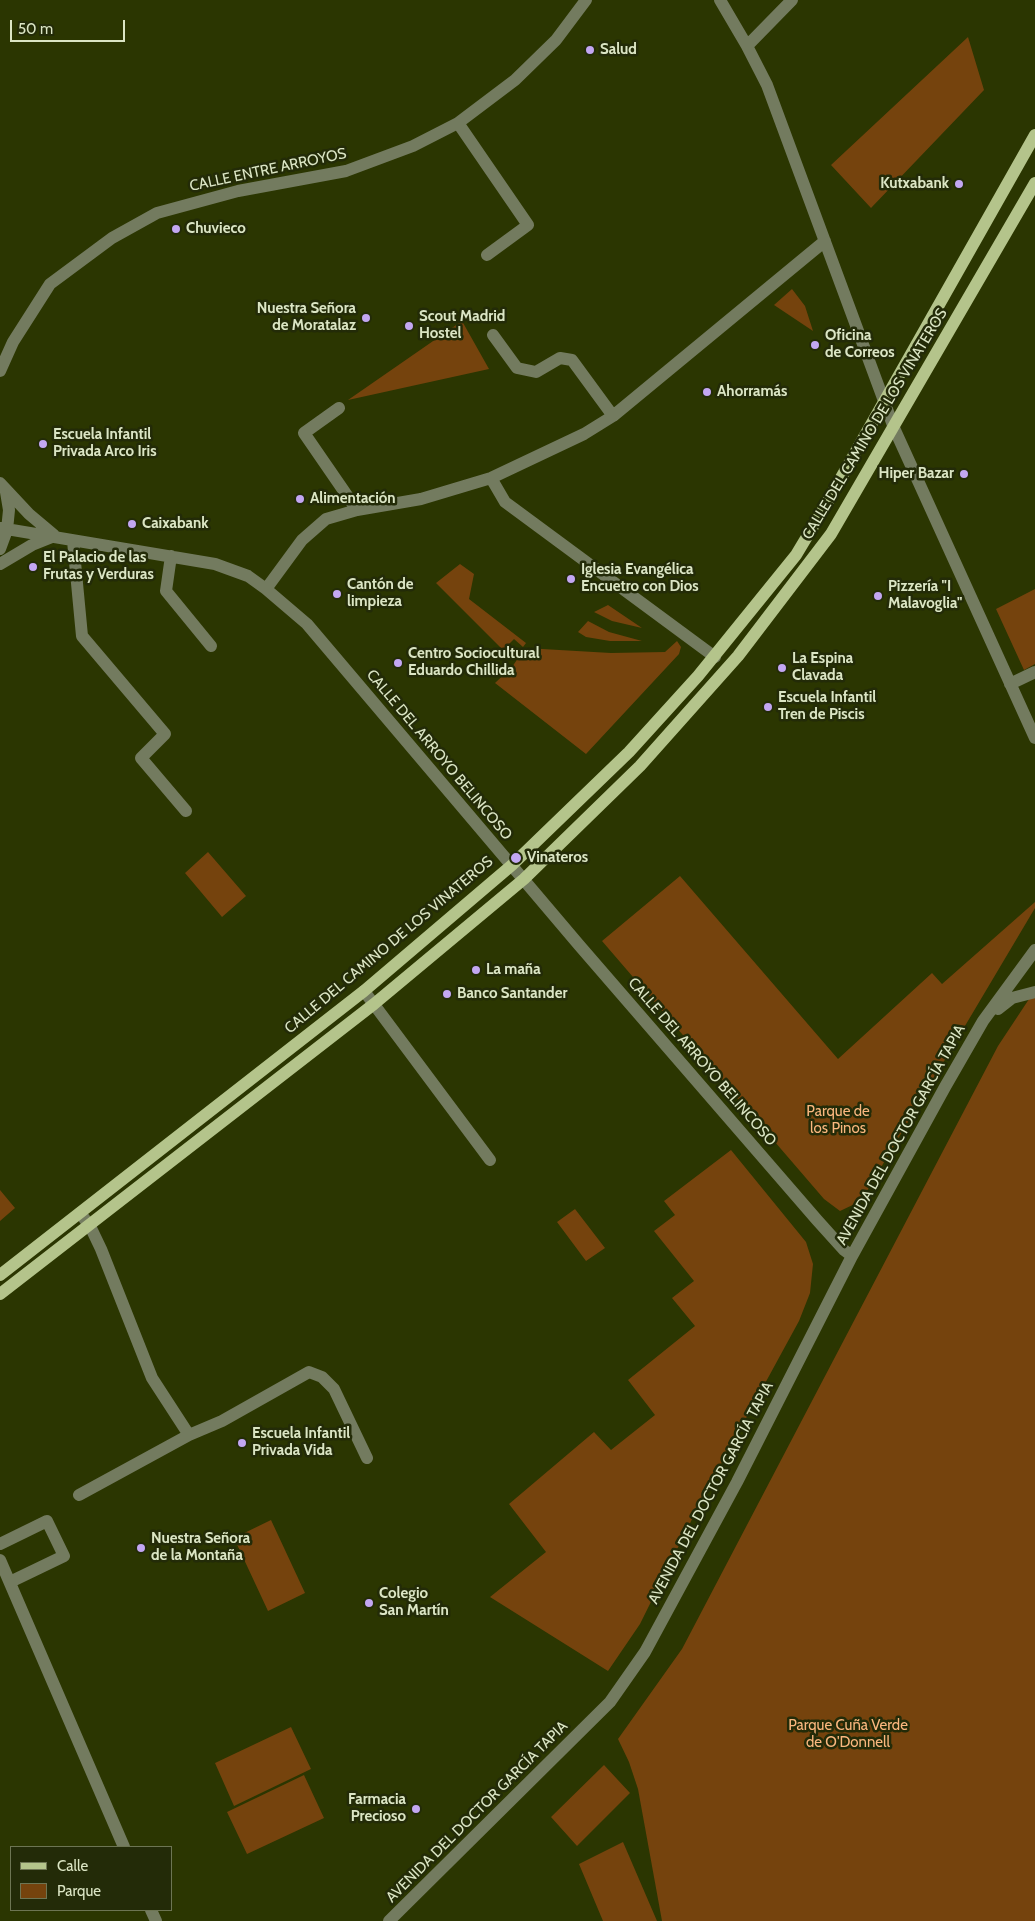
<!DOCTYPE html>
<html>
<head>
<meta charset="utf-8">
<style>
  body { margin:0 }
  #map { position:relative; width:1035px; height:1921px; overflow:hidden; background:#2b3601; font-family:Cabin,sans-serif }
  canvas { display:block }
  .legend { position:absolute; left:10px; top:1846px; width:162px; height:65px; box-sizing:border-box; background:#232b08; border:1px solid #6d7553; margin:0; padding:6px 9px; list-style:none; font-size:15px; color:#dbe5c4 }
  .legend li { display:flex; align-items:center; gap:10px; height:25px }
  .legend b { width:25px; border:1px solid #6d7553 }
  .scale { position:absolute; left:10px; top:20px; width:115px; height:22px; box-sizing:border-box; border:2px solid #dbe5c4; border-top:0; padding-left:6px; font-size:15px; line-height:18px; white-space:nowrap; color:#dbe5c4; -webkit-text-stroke:4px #232b08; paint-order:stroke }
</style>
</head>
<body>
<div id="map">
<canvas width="1035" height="1921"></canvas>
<ul class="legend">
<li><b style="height:6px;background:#b4c48b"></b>Calle</li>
<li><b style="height:14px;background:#75430d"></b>Parque</li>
</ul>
<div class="scale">50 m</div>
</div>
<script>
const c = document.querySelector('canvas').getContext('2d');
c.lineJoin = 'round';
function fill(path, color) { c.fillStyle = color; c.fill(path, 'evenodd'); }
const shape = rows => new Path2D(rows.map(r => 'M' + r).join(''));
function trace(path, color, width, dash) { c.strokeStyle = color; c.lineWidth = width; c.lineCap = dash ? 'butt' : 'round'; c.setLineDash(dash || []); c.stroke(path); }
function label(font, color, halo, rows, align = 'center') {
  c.font = font + ' Cabin,sans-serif'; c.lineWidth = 5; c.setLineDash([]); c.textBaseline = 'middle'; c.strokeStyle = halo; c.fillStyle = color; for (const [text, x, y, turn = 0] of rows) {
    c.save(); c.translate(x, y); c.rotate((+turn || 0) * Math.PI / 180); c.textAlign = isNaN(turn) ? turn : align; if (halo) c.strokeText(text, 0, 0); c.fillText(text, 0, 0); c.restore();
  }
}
fill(shape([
  [968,37,984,90,871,208,831,165],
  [792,289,805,306,813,331,774,305],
  [462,321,489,369,348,400],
  [460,564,474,574,469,599,526,643,523,647,514,639,503,650,436,583],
  [1035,589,1035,664,1024,670,996,609],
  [608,605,642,628,612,621,594,612],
  [588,621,609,632,642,641,610,641,586,637,578,632],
  [677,641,681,647,679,654,586,754,495,683,512,667,525,648,611,653,665,652],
  [208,852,246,896,222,917,185,873],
  [680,876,838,1059,932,973,942,984,1035,902,1035,908,861,1201,840,1211,824,1199,602,941],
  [1035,990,1035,1921,662,1921,638,1789,629,1762,618,1739,682,1649,998,1046],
  [731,1150,806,1242,813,1264,810,1293,799,1321,702,1499,640,1624,608,1671,490,1597,546,1552,509,1504,594,1432,611,1450,655,1415,628,1380,695,1326,672,1298,694,1281,654,1231,675,1215,664,1201],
  [0,1190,15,1208,0,1221],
  [575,1209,605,1248,586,1261,557,1222],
  [271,1520,305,1593,268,1611,234,1538],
  [291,1727,311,1769,234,1806,215,1763],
  [604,1765,630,1793,577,1846,551,1817],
  [304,1775,324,1818,247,1854,227,1812],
  [623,1842,657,1921,603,1921,579,1864]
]), '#75430d');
trace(shape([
  [720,0,747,46,767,85,894,428,1035,738],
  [747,46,792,0],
  [458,123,528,225,487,255],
  [493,335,517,368,536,372,560,358,572,360,613,416],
  [0,371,13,342,50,284,112,238,157,213,238,191,346,171,413,146,458,123,515,80,556,40,586,0],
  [339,408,304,433,357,510],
  [491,478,505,502,715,657],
  [0,483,29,514,54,535],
  [0,528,215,564,248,576,266,589,307,624,579,945,817,1220,844,1250,852,1256],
  [73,541,82,636,165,734,141,758,186,811],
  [0,549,7,530,9,510,6,492],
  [171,556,166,591,211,646],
  [0,564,32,545,52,537],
  [266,589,302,540,326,519,357,510,421,499,491,478,584,434,613,416,825,241],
  [1010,684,1035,672],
  [364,991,490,1160],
  [998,1009,1012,998,1035,992],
  [189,1435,222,1421,309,1372,322,1377,334,1389,367,1458],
  [79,1495,189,1435,152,1378,101,1249,90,1226,80,1213],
  [0,1544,47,1521,64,1556,10,1582],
  [0,1560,124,1847],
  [151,1910,156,1921],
  [389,1921,610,1702,645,1652,737,1482,852,1256,945,1087,983,1021,1035,950]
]), '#737b5f', 12);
trace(shape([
  [0,1275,364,991,512,865,629,752,698,676,796,555,820,515,1035,135],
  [0,1294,374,1004,524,879,640,766,738,656,831,534,1035,183]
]), '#b4c48b', 12);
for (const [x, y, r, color] of [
  [590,50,5,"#c3a7f2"],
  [959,184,5,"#c3a7f2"],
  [176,229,5,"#c3a7f2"],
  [366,318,5,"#c3a7f2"],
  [409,326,5,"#c3a7f2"],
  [815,345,5,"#c3a7f2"],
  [707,392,5,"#c3a7f2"],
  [43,444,5,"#c3a7f2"],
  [964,474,5,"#c3a7f2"],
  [300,499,5,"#c3a7f2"],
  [132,524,5,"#c3a7f2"],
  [33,567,5,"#c3a7f2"],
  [571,579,5,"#c3a7f2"],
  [337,594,5,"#c3a7f2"],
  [878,596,5,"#c3a7f2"],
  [398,663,5,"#c3a7f2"],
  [782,668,5,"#c3a7f2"],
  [768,707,5,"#c3a7f2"],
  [516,858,6,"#c3a7f2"],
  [476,970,5,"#c3a7f2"],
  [447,994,5,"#c3a7f2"],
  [242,1443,5,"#c3a7f2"],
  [141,1548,5,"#c3a7f2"],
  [369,1603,5,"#c3a7f2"],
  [416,1809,5,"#c3a7f2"]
]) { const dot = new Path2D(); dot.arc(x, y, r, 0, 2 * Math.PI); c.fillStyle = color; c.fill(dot); trace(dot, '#232b08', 2); }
label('bold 15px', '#dbe5c4', '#232b08', [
  ["Salud",600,50],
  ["Kutxabank",949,184,"right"],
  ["Chuvieco",186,229],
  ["Nuestra Señora",356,309,"right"],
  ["de Moratalaz",356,326,"right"],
  ["Scout Madrid",419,317],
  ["Hostel",419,334],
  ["Oficina",825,336],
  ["de Correos",825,353],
  ["Ahorramás",717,392],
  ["Escuela Infantil",53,435],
  ["Privada Arco Iris",53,452],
  ["Hiper Bazar",954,474,"right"],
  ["Alimentación",310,499],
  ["Caixabank",142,524],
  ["El Palacio de las",43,558],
  ["Frutas y Verduras",43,575],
  ["Iglesia Evangélica",581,570],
  ["Encuetro con Dios",581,587],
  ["Cantón de",347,585],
  ["limpieza",347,602],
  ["Pizzería \"I",888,587],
  ["Malavoglia\"",888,604],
  ["Centro Sociocultural",408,654],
  ["Eduardo Chillida",408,671],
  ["La Espina",792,659],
  ["Clavada",792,676],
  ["Escuela Infantil",778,698],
  ["Tren de Piscis",778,715],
  ["Vinateros",527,858],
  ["La maña",486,970],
  ["Banco Santander",457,994],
  ["Escuela Infantil",252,1434],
  ["Privada Vida",252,1451],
  ["Nuestra Señora",151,1539],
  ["de la Montaña",151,1556],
  ["Colegio",379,1594],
  ["San Martín",379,1611],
  ["Farmacia",406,1800,"right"],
  ["Precioso",406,1817,"right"]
], 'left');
label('15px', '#dbe5c4', '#232b08', [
  ["CALLE ENTRE ARROYOS",268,170,-12],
  ["CALLE DEL CAMINO DE LOS VINATEROS",875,424,-59],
  ["CALLE DEL ARROYO BELINCOSO",439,755,50],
  ["CALLE DEL CAMINO DE LOS VINATEROS",389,945,-40],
  ["CALLE DEL ARROYO BELINCOSO",702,1062,49],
  ["AVENIDA DEL DOCTOR GARCÍA TAPIA",901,1135,-61],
  ["AVENIDA DEL DOCTOR GARCÍA TAPIA",711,1493,-62],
  ["AVENIDA DEL DOCTOR GARCÍA TAPIA",477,1812,-45]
]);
label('15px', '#fab77e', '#232b08', [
  ["Parque de",838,1112],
  ["los Pinos",838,1129],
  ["Parque Cuña Verde",848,1726],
  ["de O'Donnell",848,1743]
]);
</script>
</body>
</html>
